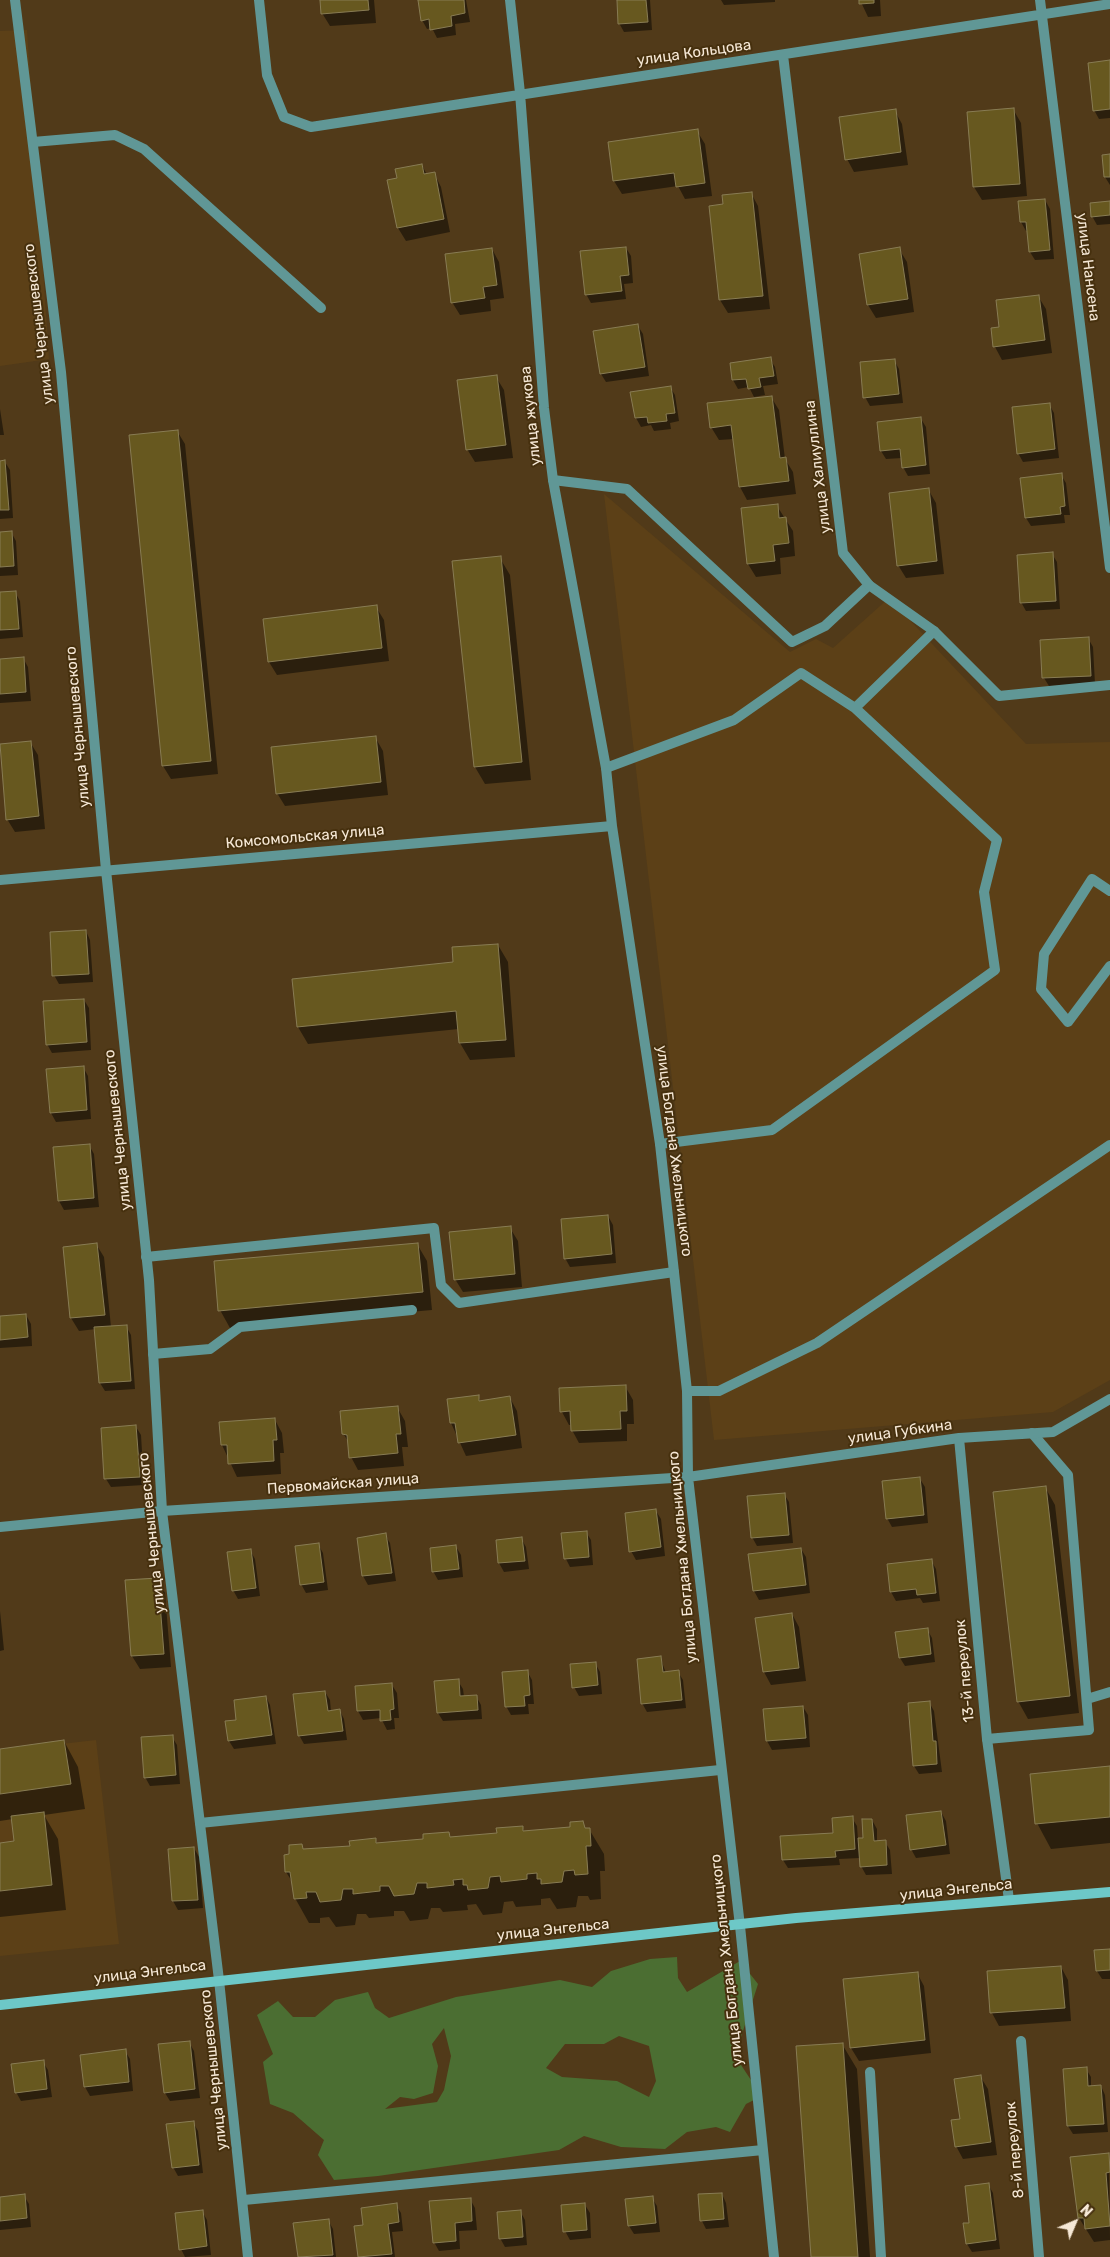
<!DOCTYPE html>
<html>
<head>
<meta charset="utf-8">
<style>
  body { margin:0 }
  #map { position:relative; width:1110px; height:2257px; overflow:hidden; background:#513a19; font-family:Rubik,sans-serif }
  canvas { display:block }
  .north { position:absolute; left:1050px; top:2197px; width:50px; height:50px; -webkit-text-stroke:4px #46300e; paint-order:stroke; rotate:45deg; font-size:14px; font-weight:700; line-height:20px; text-align:center; color:#f6e8d6 }
  .north::after { content:''; display:block; margin:auto; width:18px; height:22px; background:#f6e8d6; clip-path:polygon(50% 0,100% 100%,50% 72%,0 100%) }
</style>
</head>
<body>
<div id="map">
<canvas width="1110" height="2257"></canvas>
<div class="north">N</div>
</div>
<script>
const c = document.querySelector('canvas').getContext('2d');
c.lineJoin = 'round';
function fill(path, color) { c.fillStyle = color; c.fill(path, 'evenodd'); }
const shape = rows => new Path2D(rows.map(r => 'M' + r).join(''));
function trace(path, color, width, dash) { c.strokeStyle = color; c.lineWidth = width; c.lineCap = dash ? 'butt' : 'round'; c.setLineDash(dash || []); c.stroke(path); }
function label(font, color, halo, rows, align = 'center') {
  c.font = font + ' Rubik,sans-serif'; c.lineWidth = 4; c.setLineDash([]); c.textBaseline = 'middle'; c.strokeStyle = halo; c.fillStyle = color; for (const [text, x, y, turn = 0] of rows) {
    c.save(); c.translate(x, y); c.rotate((+turn || 0) * Math.PI / 180); c.textAlign = isNaN(turn) ? turn : align; if (halo) c.strokeText(text, 0, 0); c.fillText(text, 0, 0); c.restore();
  }
}
fill(shape([
  [27,30,49,359,0,366,0,31],
  [604,494,790,652,816,639,833,648,889,598,1026,744,1110,742,1110,1380,1053,1412,714,1440],
  [96,1740,119,1944,0,1956,0,1751]
]), '#5c4017');
fill(shape([
  [677,1957,678,1978,687,1992,740,1961,758,1984,735,2056,755,2086,754,2100,746,2104,730,2132,716,2127,687,2132,665,2149,621,2147,584,2136,559,2150,378,2176,334,2180,318,2155,324,2140,293,2113,270,2104,263,2062,273,2054,257,2015,278,2001,293,2017,315,2017,335,2000,368,1992,375,2008,389,2018,456,1997,560,1980,592,1987,611,1971,650,1959],
  [444,2028,451,2056,444,2090,437,2102,385,2109,400,2097,414,2099,433,2093,438,2066,432,2044],
  [619,2036,649,2046,656,2081,649,2097,617,2081,562,2077,546,2068,565,2044,604,2044]
]), '#4b6e32');
fill(shape([
  [321,0,374,0,376,23,330,26,322,13],
  [419,0,466,0,470,22,455,24,456,35,437,38,432,28,427,29,422,20],
  [618,0,650,0,652,30,624,32,619,23],
  [721,0,775,0,775,2,724,5],
  [860,0,880,0,881,16,868,17],
  [1110,62,1110,118,1099,119,1094,110],
  [1013,109,1021,123,1027,196,982,200,974,187],
  [895,111,902,124,908,165,854,172,847,159],
  [697,131,705,144,712,196,685,199,678,186,622,194,614,181],
  [1103,156,1110,156,1110,185,1105,177],
  [422,165,427,175,434,173,441,187,450,232,406,241,398,228,389,181,398,179],
  [751,193,758,206,770,309,728,313,720,300,710,207,724,205],
  [1045,200,1050,209,1054,259,1035,260,1030,252,1028,231,1026,231,1021,222,1019,202],
  [1110,203,1110,224,1097,225,1092,216],
  [626,248,631,256,633,283,624,284,626,299,591,303,586,294],
  [492,249,499,262,504,298,490,300,491,311,460,315,452,302],
  [899,249,907,262,914,312,876,318,868,305,860,255],
  [1038,296,1046,309,1052,353,1002,360,995,347,992,329,1001,328],
  [638,326,643,334,649,376,606,382,601,374,595,332],
  [770,359,775,367,778,384,763,386,765,395,754,397,749,387,738,389,733,380,731,364],
  [894,360,899,369,903,403,870,406,865,397],
  [496,377,504,390,513,458,475,462,467,449],
  [670,387,675,395,679,421,670,423,671,429,654,431,651,425,641,427,636,418,632,393],
  [771,397,779,410,785,459,793,472,796,494,747,500,740,487,734,439,719,440,711,427],
  [1049,404,1054,413,1059,458,1023,462,1018,453],
  [0,409,4,435,0,435],
  [921,419,926,427,930,474,908,476,903,467,902,458,886,459,881,451],
  [177,431,185,444,218,774,171,779,163,766],
  [0,462,5,462,10,470,13,518,0,519],
  [1061,475,1066,483,1070,515,1064,515,1065,523,1031,526,1026,518],
  [928,489,936,503,944,574,906,578,898,565],
  [777,506,793,531,795,556,780,558,781,574,756,577,748,564],
  [11,532,16,541,18,575,0,576,0,533],
  [1052,554,1057,562,1060,609,1026,611,1021,602],
  [500,558,510,575,531,780,485,784,475,767,454,562],
  [15,592,20,601,23,637,0,639,0,594],
  [376,607,384,620,389,661,277,675,269,662],
  [1088,638,1093,647,1095,684,1049,686,1044,678],
  [23,658,28,667,31,701,0,703,0,660],
  [375,737,383,751,388,795,285,806,277,793],
  [30,742,38,755,45,829,15,832,7,819,0,745],
  [86,931,90,940,93,982,59,984,54,975],
  [498,945,508,962,515,1057,470,1060,460,1043,459,1029,308,1044,298,1027],
  [84,1000,89,1008,91,1050,52,1053,47,1044],
  [83,1067,88,1076,91,1119,56,1122,51,1113,47,1070],
  [89,1145,94,1154,99,1207,64,1210,59,1201,54,1148],
  [608,1216,613,1225,616,1263,570,1267,565,1258],
  [510,1228,518,1241,522,1287,463,1292,455,1279],
  [96,1244,104,1257,111,1327,126,1326,131,1335,135,1389,105,1391,100,1383,96,1329,79,1331,71,1318,64,1248],
  [417,1244,427,1261,432,1310,230,1328,220,1310],
  [26,1315,31,1324,32,1346,0,1348,0,1317],
  [625,1386,633,1400,634,1424,627,1424,627,1441,579,1443,572,1430,572,1425,569,1425,562,1412],
  [478,1396,481,1402,510,1398,517,1411,522,1448,466,1456,451,1423],
  [397,1407,405,1421,408,1447,402,1447,404,1466,358,1470,351,1457,349,1443,343,1433],
  [275,1420,282,1433,284,1453,280,1453,281,1474,237,1477,222,1445],
  [136,1427,141,1435,144,1485,111,1487,106,1479],
  [920,1479,925,1487,928,1523,892,1527,887,1518],
  [1045,1487,1055,1505,1079,1713,1028,1719,1018,1701],
  [784,1494,789,1502,793,1543,757,1546,752,1537],
  [656,1511,661,1519,665,1556,636,1560,631,1551],
  [586,1532,591,1540,593,1565,570,1567,566,1559,563,1534],
  [385,1535,390,1543,396,1581,368,1585,363,1576,358,1539],
  [521,1538,526,1547,529,1569,504,1572,499,1563,497,1541],
  [318,1544,323,1553,328,1590,306,1593,301,1584],
  [456,1547,461,1555,463,1577,438,1580,433,1571],
  [801,1549,806,1557,810,1593,759,1600,754,1591,749,1556],
  [250,1550,255,1559,260,1596,238,1599,233,1590],
  [931,1560,936,1569,940,1601,923,1603,920,1598,896,1601,891,1592,888,1565],
  [158,1579,165,1593,171,1667,140,1669,132,1656],
  [0,1611,4,1650,0,1651],
  [792,1614,799,1627,806,1681,771,1685,764,1672],
  [927,1629,932,1638,935,1662,905,1666,900,1658],
  [660,1657,666,1673,678,1672,683,1680,686,1708,647,1712,642,1703],
  [595,1663,600,1672,602,1694,579,1696,574,1687],
  [527,1671,532,1680,534,1704,528,1704,529,1714,511,1715,506,1706],
  [458,1681,463,1689,464,1697,476,1696,481,1705,482,1719,443,1721,438,1713],
  [392,1685,397,1693,399,1718,394,1718,395,1729,387,1730,381,1718,363,1720,358,1711,356,1687],
  [325,1692,330,1700,331,1712,340,1711,344,1719,347,1740,304,1744,299,1735],
  [266,1697,270,1705,276,1744,234,1749,229,1741,227,1722,238,1721],
  [929,1702,934,1711,942,1772,919,1774,914,1766],
  [803,1707,808,1715,810,1747,772,1750,767,1741,765,1710],
  [172,1737,177,1745,180,1784,150,1786,145,1777],
  [64,1741,78,1767,85,1809,44,1815,58,1839,66,1910,0,1917,0,1844,15,1842,13,1819,0,1821,0,1750],
  [1110,1768,1110,1843,1051,1849,1037,1823],
  [941,1812,946,1821,950,1854,916,1858,911,1849],
  [852,1818,857,1826,858,1840,865,1839,872,1820,877,1829,877,1842,885,1842,890,1850,892,1874,866,1875,861,1866,860,1858,839,1859,840,1865,788,1868,783,1860,834,1834],
  [582,1823,586,1829,589,1829,604,1854,605,1871,600,1871,601,1899,590,1900,588,1896,578,1896,576,1907,557,1909,550,1898,541,1899,541,1905,516,1907,513,1901,504,1902,502,1913,483,1915,476,1904,467,1905,468,1910,443,1912,440,1908,431,1908,428,1919,410,1921,404,1911,394,1911,394,1916,369,1918,366,1914,357,1914,355,1925,336,1927,329,1917,320,1918,320,1923,309,1923,295,1898,293,1883,286,1872,290,1855,302,1846,304,1851,351,1847,375,1840,378,1844,424,1841,449,1833,451,1838,498,1834,522,1827,525,1832,572,1828],
  [194,1848,199,1857,203,1908,178,1910,173,1901,169,1850],
  [1110,1950,1110,1979,1102,1979,1097,1971],
  [1061,1967,1068,1980,1071,2021,999,2026,992,2013],
  [917,1973,924,1986,931,2053,859,2061,851,2048],
  [189,2042,194,2051,200,2098,170,2101,165,2093],
  [842,2044,857,2069,870,2257,812,2257],
  [125,2051,130,2059,133,2091,90,2096,85,2087,81,2056],
  [43,2062,48,2070,52,2097,21,2101,16,2092],
  [1086,2069,1091,2077,1091,2087,1101,2086,1105,2095,1108,2132,1073,2134,1068,2126],
  [980,2076,988,2089,997,2155,963,2159,956,2146,961,2120],
  [193,2122,198,2131,203,2173,178,2176,173,2167],
  [1109,2154,1110,2240,1094,2242,1079,2218],
  [988,2184,993,2193,1000,2249,972,2252,967,2244,971,2224],
  [722,2194,726,2203,729,2227,706,2229,702,2221],
  [24,2196,29,2204,31,2227,0,2230,0,2198],
  [652,2198,657,2206,660,2232,634,2234,629,2226],
  [470,2199,475,2208,477,2230,459,2231,460,2249,439,2251,434,2242],
  [396,2205,401,2213,403,2231,392,2232,395,2257,360,2257,356,2227,365,2226],
  [585,2205,590,2213,591,2238,570,2240,565,2231],
  [202,2211,207,2220,211,2255,185,2257,181,2249],
  [520,2211,525,2220,527,2245,505,2247,500,2238],
  [328,2220,333,2229,336,2257,299,2257,295,2224]
]), '#0007');
const building = shape([
  [320,0,368,0,369,10,321,14,320,0],
  [418,0,464,0,465,13,451,16,452,26,430,30,429,19,421,21,418,0],
  [617,0,646,0,648,22,618,24,617,0],
  [859,0,874,0,874,3,859,4,859,0],
  [1110,60,1110,109,1093,111,1088,63,1110,60],
  [1014,108,1020,184,973,187,967,112,1014,108],
  [896,109,901,152,845,160,839,117,896,109],
  [698,129,705,183,676,187,674,173,613,181,608,142,698,129],
  [1110,154,1110,177,1104,177,1102,155,1110,154],
  [422,164,424,174,435,172,444,219,397,228,387,180,397,178,395,169,422,164],
  [752,192,763,296,719,300,709,206,723,204,722,195,752,192],
  [1045,199,1050,250,1029,252,1026,222,1020,222,1018,201,1045,199],
  [1110,201,1110,215,1091,217,1090,203,1110,201],
  [626,247,629,275,620,276,622,291,585,295,580,251,626,247],
  [900,247,908,299,867,305,859,254,900,247],
  [492,248,497,285,483,287,485,298,451,303,445,254,492,248],
  [1039,295,1045,340,993,347,991,328,999,327,996,300,1039,295],
  [638,324,645,367,600,374,593,331,638,324],
  [771,357,774,376,759,378,761,387,748,389,746,379,732,380,730,363,771,357],
  [895,359,899,394,863,398,860,362,895,359],
  [497,375,506,445,466,450,457,380,497,375],
  [671,386,675,413,666,414,667,421,648,423,647,417,635,418,630,392,671,386],
  [772,396,780,458,786,457,789,481,739,487,731,425,710,428,707,403,772,396],
  [1050,403,1055,449,1017,454,1012,407,1050,403],
  [921,417,926,465,902,468,900,449,880,451,877,422,921,417],
  [178,430,211,761,162,766,129,435,178,430],
  [5,460,9,510,0,510,0,461,5,460],
  [1062,473,1065,506,1060,507,1061,514,1025,518,1020,478,1062,473],
  [929,488,937,561,897,566,889,493,929,488],
  [778,504,779,518,786,517,789,543,773,545,775,561,747,564,741,508,778,504],
  [12,531,14,566,0,567,0,532,12,531],
  [1053,552,1056,601,1020,603,1017,555,1053,552],
  [501,556,522,762,474,767,452,561,501,556],
  [16,591,19,629,0,630,0,592,16,591],
  [377,605,382,648,268,662,263,619,377,605],
  [1089,637,1091,676,1042,678,1040,640,1089,637],
  [24,657,26,692,0,694,0,659,24,657],
  [376,736,381,782,276,794,271,747,376,736],
  [31,741,39,816,6,820,0,744,31,741],
  [86,930,89,974,52,976,50,932,86,930],
  [498,944,506,1040,459,1043,456,1011,297,1027,292,979,453,962,452,947,498,944],
  [84,999,87,1042,46,1045,43,1001,84,999],
  [84,1066,87,1110,50,1113,46,1069,84,1066],
  [90,1144,94,1198,58,1201,53,1147,90,1144],
  [608,1215,612,1254,564,1259,561,1219,608,1215],
  [511,1226,515,1274,454,1280,449,1232,511,1226],
  [97,1243,105,1315,70,1318,63,1247,97,1243],
  [418,1243,423,1292,218,1311,214,1261,418,1243],
  [26,1314,28,1337,0,1340,0,1316,26,1314],
  [127,1325,131,1381,99,1383,94,1327,127,1325],
  [626,1385,627,1411,620,1411,621,1429,571,1431,570,1411,560,1412,559,1388,626,1385],
  [479,1395,479,1401,510,1396,516,1435,458,1443,455,1423,450,1423,447,1399,479,1395],
  [398,1406,401,1434,396,1434,398,1453,349,1458,347,1435,342,1434,340,1411,398,1406],
  [275,1418,277,1440,273,1440,274,1461,228,1464,227,1445,221,1445,219,1422,275,1418],
  [136,1425,140,1477,104,1479,101,1428,136,1425],
  [920,1477,924,1515,886,1519,882,1481,920,1477],
  [1046,1486,1070,1696,1017,1702,993,1492,1046,1486],
  [785,1493,789,1535,751,1538,747,1496,785,1493],
  [656,1509,661,1547,629,1552,625,1513,656,1509],
  [587,1531,589,1557,564,1559,561,1533,587,1531],
  [386,1533,392,1573,362,1576,357,1538,386,1533],
  [522,1537,525,1561,498,1563,496,1540,522,1537],
  [319,1543,324,1582,300,1585,295,1546,319,1543],
  [456,1545,459,1569,432,1572,430,1548,456,1545],
  [801,1548,806,1585,753,1591,748,1554,801,1548],
  [251,1549,256,1588,232,1591,227,1552,251,1549],
  [932,1559,936,1593,917,1595,916,1589,890,1592,887,1564,932,1559],
  [158,1578,164,1654,131,1656,125,1580,158,1578],
  [792,1613,799,1668,763,1672,755,1618,792,1613],
  [928,1628,931,1654,899,1658,895,1632,928,1628],
  [661,1656,663,1672,679,1670,682,1700,641,1704,637,1659,661,1656],
  [596,1662,598,1685,572,1688,570,1664,596,1662],
  [528,1670,530,1695,524,1696,525,1706,505,1707,502,1672,528,1670],
  [459,1679,460,1696,477,1695,478,1710,437,1713,434,1681,459,1679],
  [392,1683,394,1709,390,1710,391,1720,380,1721,380,1710,357,1711,355,1686,392,1683],
  [325,1691,328,1711,340,1709,343,1731,298,1736,293,1694,325,1691],
  [266,1696,272,1735,228,1741,225,1721,236,1720,234,1700,266,1696],
  [930,1701,933,1741,936,1741,937,1764,913,1766,908,1703,930,1701],
  [803,1706,806,1738,766,1741,763,1709,803,1706],
  [173,1735,176,1775,144,1778,141,1737,173,1735],
  [64,1740,71,1784,0,1794,0,1749,64,1740],
  [1110,1766,1110,1817,1035,1824,1030,1774,1110,1766],
  [941,1811,946,1845,910,1850,906,1815,941,1811],
  [44,1812,52,1885,0,1891,0,1843,14,1841,11,1816,44,1812],
  [853,1816,855,1849,835,1851,836,1857,782,1860,780,1836,833,1833,832,1818,853,1816],
  [862,1819,872,1819,874,1841,886,1840,887,1865,860,1867,858,1838,863,1838,862,1819],
  [583,1821,585,1828,590,1828,591,1846,586,1846,588,1874,575,1875,574,1870,564,1871,562,1882,541,1884,541,1879,537,1879,537,1873,527,1874,527,1879,501,1882,500,1876,490,1877,488,1888,468,1890,467,1885,463,1885,463,1879,453,1880,454,1885,427,1888,427,1883,417,1883,414,1894,394,1896,389,1886,380,1886,380,1891,353,1894,353,1889,343,1889,341,1900,320,1902,316,1892,306,1892,307,1898,294,1899,290,1872,285,1872,284,1855,289,1854,289,1845,302,1844,303,1849,350,1846,349,1841,376,1838,376,1843,423,1839,423,1834,449,1832,450,1837,497,1833,496,1828,523,1826,523,1831,570,1827,570,1822,583,1821],
  [194,1847,198,1900,172,1901,168,1849,194,1847],
  [1110,1949,1110,1970,1096,1971,1094,1950,1110,1949],
  [1061,1966,1065,2008,990,2013,987,1971,1061,1966],
  [918,1972,925,2040,850,2048,843,1979,918,1972],
  [190,2041,195,2089,164,2093,158,2044,190,2041],
  [843,2043,858,2257,811,2257,796,2046,843,2043],
  [126,2049,129,2082,84,2087,80,2055,126,2049],
  [44,2060,47,2089,15,2093,11,2064,44,2060],
  [1087,2067,1088,2086,1101,2085,1104,2124,1067,2126,1063,2069,1087,2067],
  [981,2075,991,2142,955,2147,951,2120,960,2119,954,2079,981,2075],
  [194,2121,199,2165,172,2168,166,2124,194,2121],
  [1109,2153,1110,2172,1106,2173,1110,2226,1085,2229,1084,2218,1078,2218,1070,2157,1109,2153],
  [989,2183,996,2240,966,2244,963,2223,969,2223,965,2186,989,2183],
  [722,2193,724,2219,700,2221,698,2194,722,2193],
  [25,2194,27,2218,0,2221,0,2197,25,2194],
  [653,2196,656,2223,628,2226,625,2199,653,2196],
  [471,2198,472,2221,455,2223,456,2241,433,2243,429,2201,471,2198],
  [397,2203,399,2222,388,2224,392,2254,358,2257,354,2226,363,2225,361,2208,397,2203],
  [585,2203,587,2230,563,2232,561,2205,585,2203],
  [203,2210,207,2246,179,2250,175,2213,203,2210],
  [521,2210,523,2237,499,2239,497,2212,521,2210],
  [329,2219,333,2255,298,2257,293,2223,329,2219]
]);
fill(building, '#67581f');
trace(building, '#887c54', 1);
trace(shape([
  [33,142,115,135,144,149,321,308],
  [553,480,627,489,792,642,825,626,869,585],
  [606,768,734,720,801,673,855,708],
  [1110,891,1092,879,1044,954,1041,989,1068,1022,1110,966],
  [660,1144,772,1130,995,970,984,892,997,840,855,708,934,631],
  [146,1257,434,1228,441,1285,459,1303,674,1272],
  [153,1354,210,1349,240,1327,412,1310],
  [687,1391,719,1391,817,1343,1110,1145],
  [1087,1699,1110,1692],
  [987,1739,1089,1730,1068,1475,1032,1433],
  [200,1823,720,1770],
  [870,2072,881,2257]
]), '#609796', 10);
trace(shape([
  [15,0,61,372,106,870,149,1280,162,1511,219,1980,248,2257],
  [259,0,267,75,284,117,311,127,1110,4],
  [510,0,520,93,544,408,553,480,606,768,612,826,660,1144,687,1391,688,1477,740,1926,774,2257],
  [1040,0,1110,568],
  [783,55,843,553,869,585,934,631,999,696,1110,685],
  [0,880,612,826],
  [959,1438,987,1739,1009,1900],
  [0,1527,162,1511,688,1477,959,1438,1053,1432,1110,1399],
  [1021,2041,1039,2257],
  [244,2200,763,2150]
]), '#609796', 10);
trace(shape([
  [0,2005,796,1918,1110,1892]
]), '#6dc8c7', 10);
label('15px', '#f6e8d6', '#46300e', [
  ["улица Кольцова",694,53,-8],
  ["улица Нансена",1088,267,83],
  ["улица Чернышевского",39,324,-97],
  ["улица жукова",531,416,-96],
  ["улица Халиуллина",818,467,-97],
  ["улица Чернышевского",78,727,-95],
  ["Комсомольская улица",305,837,-5],
  ["улица Чернышевского",118,1130,-96],
  ["улица Богдана Хмельницкого",674,1151,83],
  ["улица Губкина",900,1432,-8],
  ["Первомайская улица",343,1484,-4],
  ["улица Чернышевского",152,1533,-96],
  ["улица Богдана Хмельницкого",683,1557,-95],
  ["13-й переулок",965,1671,-95],
  ["улица Энгельса",956,1890,-6],
  ["улица Энгельса",553,1930,-6],
  ["улица Богдана Хмельницкого",727,1960,-96],
  ["улица Энгельса",150,1972,-7],
  ["улица Чернышевского",214,2070,-96],
  ["8-й переулок",1015,2150,-95]
]);
</script>
</body>
</html>
